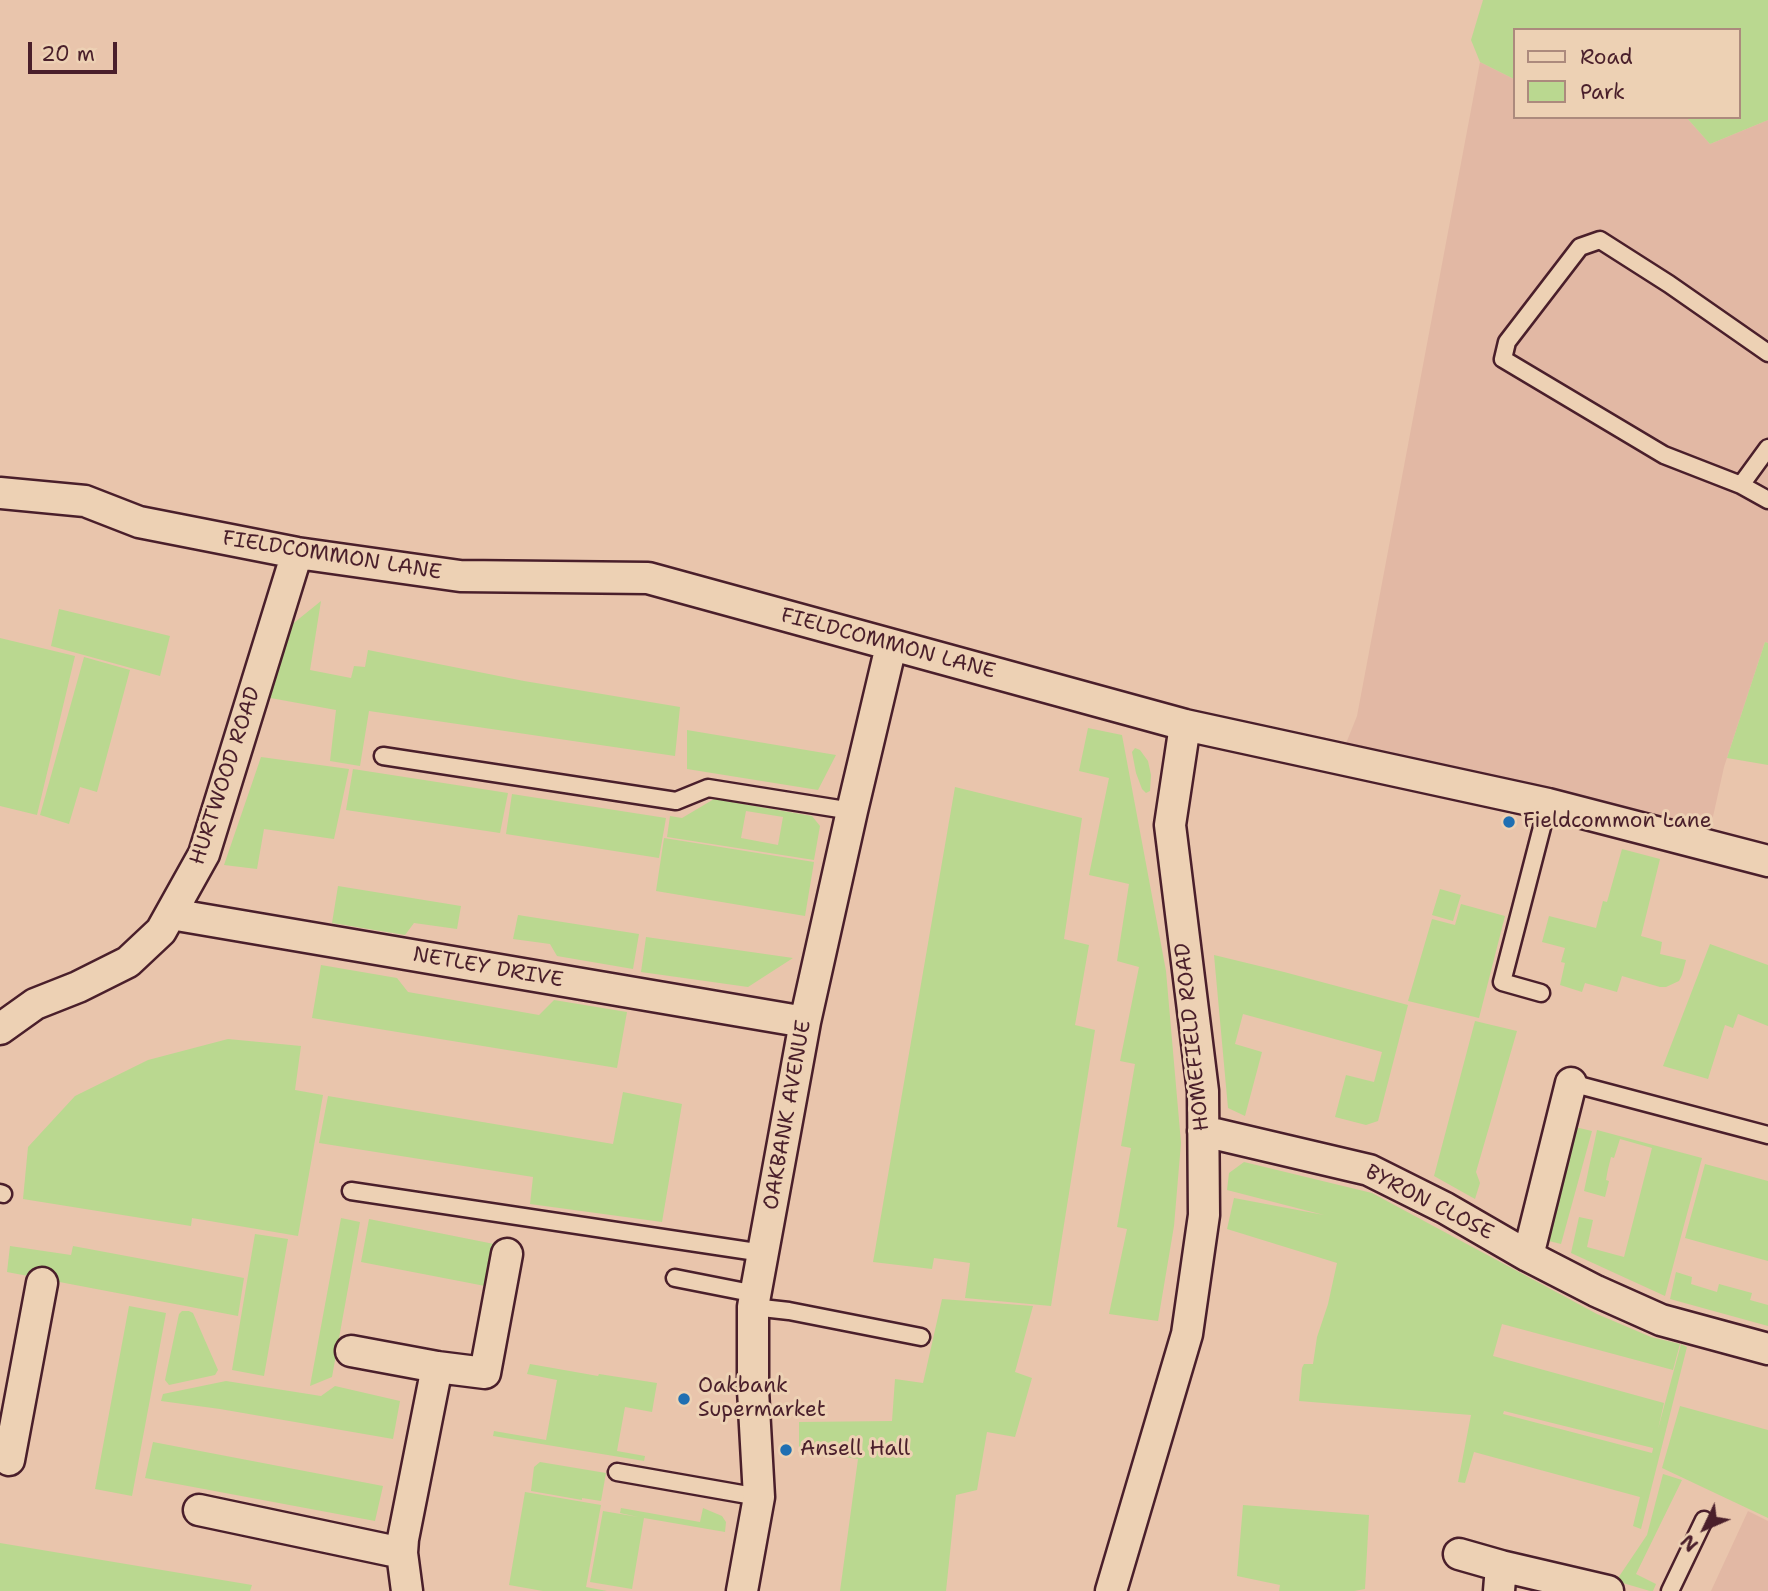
<!DOCTYPE html>
<html>
<head>
<meta charset="utf-8">
<style>
  body { margin:0 }
  #map { position:relative; width:1768px; height:1591px; overflow:hidden; background:#e9c5ac; font-family:"Shantell Sans",sans-serif }
  canvas { display:block }
  .legend { position:absolute; left:1513px; top:28px; width:228px; height:91px; box-sizing:border-box; background:#edd1b4; border:2px solid #ac8a7d; margin:0; padding:9px 12px; list-style:none; font-size:21px; color:#4a1f2b }
  .legend li { display:flex; align-items:center; gap:14px; height:35px }
  .legend b { width:35px; border:2px solid #ac8a7d }
  .north { position:absolute; left:1670px; top:1493px; width:70px; height:70px; -webkit-text-stroke:5px #edd1b4; paint-order:stroke; rotate:226deg; font-size:19px; font-weight:700; line-height:28px; text-align:center; color:#4a1f2b }
  .north::after { content:''; display:block; margin:auto; width:24px; height:32px; background:#4a1f2b; clip-path:polygon(50% 0,100% 100%,50% 72%,0 100%) }
  .scale { position:absolute; left:28px; top:42px; width:89px; height:32px; box-sizing:border-box; border:4px solid #4a1f2b; border-top:0; padding-left:9px; font-size:21px; line-height:24px; white-space:nowrap; color:#4a1f2b; -webkit-text-stroke:5px #edd1b4; paint-order:stroke }
</style>
</head>
<body>
<div id="map">
<canvas width="1768" height="1591"></canvas>
<ul class="legend">
<li><b style="height:9px;background:#edd1b4"></b>Road</li>
<li><b style="height:19px;background:#bad890"></b>Park</li>
</ul>
<div class="north">N</div>
<div class="scale">20 m</div>
</div>
<script>
const c = document.querySelector('canvas').getContext('2d');
c.lineJoin = 'round';
function fill(path, color) { c.fillStyle = color; c.fill(path, 'evenodd'); }
const shape = rows => new Path2D(rows.map(r => 'M' + r).join(''));
function trace(path, color, width, dash) { c.strokeStyle = color; c.lineWidth = width; c.lineCap = dash ? 'butt' : 'round'; c.setLineDash(dash || []); c.stroke(path); }
function label(font, color, halo, rows, align = 'center') {
  c.font = font + ' "Shantell Sans",sans-serif'; c.lineWidth = 6; c.setLineDash([]); c.textBaseline = 'middle'; c.strokeStyle = halo; c.fillStyle = color; for (const [text, x, y, turn = 0] of rows) {
    c.save(); c.translate(x, y); c.rotate((+turn || 0) * Math.PI / 180); c.textAlign = isNaN(turn) ? turn : align; if (halo) c.strokeText(text, 0, 0); c.fillText(text, 0, 0); c.restore();
  }
}
fill(shape([
  [1480,62,1514,79,1514,117,1686,117,1710,144,1768,120,1768,643,1765,642,1724,767,1710,830,1343,751,1357,716],
  [1748,1511,1768,1521,1768,1591,1711,1591]
]), '#e2b8a4');
fill(shape([
  [1483,0,1768,0,1768,120,1710,144,1686,117,1738,117,1738,30,1514,30,1514,79,1480,62,1471,40],
  [321,601,310,670,351,678,354,666,365,667,368,650,524,681,680,707,675,756,369,711,360,766,330,761,336,710,265,697,290,626],
  [59,609,170,636,160,676,51,646],
  [0,638,75,656,37,815,0,806],
  [1765,642,1768,643,1768,765,1727,758],
  [84,657,130,670,97,792,80,787,69,824,40,815],
  [1088,728,1122,735,1166,971,1181,1143,1174,1226,1158,1321,1109,1314,1127,1229,1117,1227,1131,1148,1121,1146,1135,1064,1120,1061,1139,967,1117,961,1129,884,1089,875,1109,778,1079,771],
  [687,730,836,755,818,790,687,769],
  [1135,748,1140,750,1148,761,1151,775,1150,791,1146,793,1142,789,1136,773,1132,752],
  [261,757,349,769,334,839,264,829,257,869,224,865],
  [353,769,508,793,500,833,346,810],
  [955,787,1082,818,1064,939,1089,945,1075,1025,1095,1030,1051,1306,965,1298,970,1263,934,1258,932,1269,873,1262],
  [512,794,666,818,659,858,506,834],
  [714,799,812,816,820,826,814,860,667,837,670,816,682,818],
  [746,811,783,817,778,845,741,838],
  [664,838,814,862,805,916,656,891],
  [1622,849,1660,859,1641,936,1662,942,1660,954,1686,960,1682,975,1679,981,1666,987,1660,987,1622,976,1617,992,1585,983,1582,992,1560,985,1565,963,1561,962,1565,948,1542,942,1549,916,1596,928,1603,901,1607,902],
  [338,886,461,906,457,929,414,923,405,935,332,923],
  [1440,889,1461,895,1453,921,1432,915],
  [1461,904,1505,916,1479,1018,1408,1001,1432,919,1455,925],
  [518,915,639,934,633,969,557,956,550,944,513,939],
  [646,937,793,958,748,987,641,972],
  [1710,944,1768,965,1768,1026,1738,1014,1733,1028,1725,1025,1708,1079,1663,1066],
  [1214,955,1284,972,1408,1005,1378,1121,1366,1125,1335,1117,1346,1075,1374,1082,1382,1052,1243,1014,1235,1044,1262,1052,1245,1116,1228,1108],
  [321,965,397,978,408,992,539,1015,554,1000,627,1012,617,1068,312,1018],
  [1475,1021,1517,1031,1476,1172,1480,1183,1475,1199,1434,1176],
  [228,1039,301,1046,295,1090,323,1095,298,1236,192,1218,191,1226,23,1199,28,1147,75,1096,148,1060],
  [623,1092,682,1104,662,1222,530,1204,533,1177,319,1143,328,1096,613,1144],
  [1575,1127,1592,1131,1561,1244,1545,1240],
  [1597,1130,1702,1158,1665,1296,1571,1253,1579,1217,1593,1220,1587,1247,1624,1257,1652,1148,1620,1139,1614,1158,1611,1157,1608,1169,1606,1180,1609,1181,1605,1197,1584,1191],
  [1244,1162,1372,1193,1597,1314,1651,1337,1680,1344,1673,1370,1502,1324,1493,1356,1664,1403,1658,1429,1681,1344,1687,1347,1641,1529,1633,1526,1640,1497,1474,1452,1465,1483,1458,1482,1471,1415,1299,1401,1302,1368,1304,1364,1313,1364,1317,1337,1328,1304,1337,1263,1227,1229,1234,1198,1324,1215,1227,1190,1229,1173],
  [1504,1411,1653,1448,1653,1449,1652,1453,1503,1414],
  [1705,1164,1768,1181,1768,1261,1685,1238],
  [341,1218,360,1222,332,1377,310,1386],
  [369,1219,494,1244,485,1286,361,1262],
  [255,1234,288,1239,264,1376,232,1370],
  [10,1246,71,1255,73,1246,244,1278,238,1316,7,1272],
  [1676,1272,1692,1277,1691,1284,1717,1292,1719,1284,1752,1293,1750,1300,1768,1305,1768,1326,1670,1299],
  [942,1299,1033,1306,1015,1372,1032,1378,1015,1437,987,1432,977,1490,956,1495,946,1591,840,1591,858,1459,799,1450,799,1422,892,1421,895,1379,923,1383],
  [129,1306,166,1313,132,1496,95,1489],
  [182,1311,189,1311,193,1313,218,1370,215,1375,169,1385,165,1380,179,1314],
  [530,1364,598,1376,599,1374,657,1383,652,1412,625,1407,617,1451,645,1456,644,1461,493,1436,494,1431,546,1440,557,1380,527,1374],
  [226,1381,321,1396,335,1386,400,1401,393,1439,220,1409,161,1401,163,1394],
  [1680,1406,1768,1430,1768,1518,1662,1468],
  [153,1442,383,1486,375,1521,145,1478],
  [540,1462,606,1473,601,1501,582,1498,582,1500,531,1491,534,1467],
  [1663,1474,1682,1480,1636,1574,1656,1584,1653,1591,1650,1591,1616,1581,1647,1535],
  [525,1492,601,1505,586,1587,607,1591,543,1591,509,1585],
  [1243,1505,1369,1515,1365,1589,1354,1591,1279,1591,1280,1585,1237,1576],
  [621,1508,700,1522,703,1508,722,1516,726,1522,725,1532,644,1518,632,1589,590,1582,603,1511,638,1517,620,1513],
  [0,1543,252,1585,250,1591,0,1591]
]), '#bad890');
const service = shape([
  [1768,353,1669,284,1600,240,1580,247,1507,342,1503,359,1664,455,1741,485,1768,500],
  [1741,485,1768,448],
  [383,756,676,801,708,788,852,811],
  [1541,993,1502,982,1548,804],
  [1571,1083,1768,1135],
  [351,1191,763,1253],
  [0,1193,3,1194],
  [675,1278,756,1294],
  [753,1307,789,1311,921,1337],
  [617,1472,759,1497],
  [1670,1591,1704,1520]
]);
const minor = shape([
  [0,493,85,501,139,522,297,553,460,576,648,578,1185,725,1548,804,1768,861],
  [171,914,805,1022],
  [0,1029,35,1004,78,987,128,962,161,931,204,854,297,553],
  [1203,1131,1369,1170,1445,1208,1528,1256,1596,1291,1661,1320,1768,1349],
  [1528,1256,1571,1083],
  [351,1351,437,1367,485,1373,507,1254],
  [9,1460,42,1283],
  [199,1510,402,1553],
  [1459,1554,1501,1566,1499,1591],
  [1501,1566,1608,1591],
  [407,1591,402,1553,403,1539,437,1367],
  [742,1591,759,1497,753,1390,753,1307,805,1022,852,811,891,646],
  [1111,1591,1187,1334,1204,1215,1203,1091,1170,825,1185,725]
]);
trace(service, '#4a1f2b', 21);
trace(minor, '#4a1f2b', 35);
trace(service, '#edd1b4', 16);
trace(minor, '#edd1b4', 30);
for (const [x, y, r, color] of [
  [1509,822,7,"#1f6fb2"],
  [684,1399,7,"#1f6fb2"],
  [786,1450,7,"#1f6fb2"]
]) { const dot = new Path2D(); dot.arc(x, y, r, 0, 2 * Math.PI); c.fillStyle = color; c.fill(dot); trace(dot, '#edd1b4', 2.5); }
label('21px', '#4a1f2b', '#edd1b4', [
  ["FIELDCOMMON LANE",332,556,9],
  ["FIELDCOMMON LANE",888,644,15],
  ["HURTWOOD ROAD",226,776,-72],
  ["NETLEY DRIVE",488,968,10],
  ["HOMEFIELD ROAD",1193,1037,-96],
  ["OAKBANK AVENUE",788,1115,-80],
  ["BYRON CLOSE",1429,1203,27]
]);
label('21px', '#4a1f2b', '#edd1b4', [
  ["Fieldcommon Lane",1523,822],
  ["Oakbank",698,1387],
  ["Supermarket",698,1411],
  ["Ansell Hall",800,1450]
], 'left');
</script>
</body>
</html>
